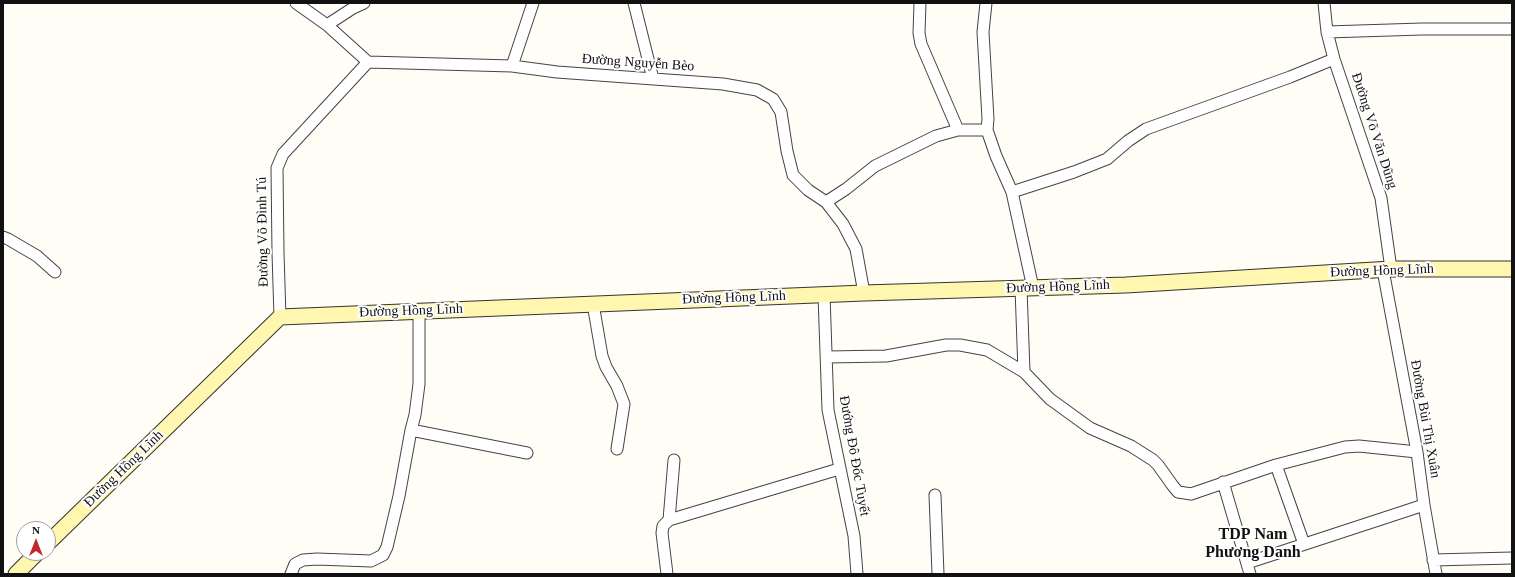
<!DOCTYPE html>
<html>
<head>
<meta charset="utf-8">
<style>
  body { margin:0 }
  #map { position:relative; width:1515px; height:577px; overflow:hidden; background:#fffdf5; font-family:"Times New Roman",serif }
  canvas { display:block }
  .frame { position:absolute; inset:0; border:4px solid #111; pointer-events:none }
  .north { position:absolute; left:16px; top:521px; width:40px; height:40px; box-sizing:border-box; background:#fff; border:1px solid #a0a0a0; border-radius:50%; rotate:0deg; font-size:11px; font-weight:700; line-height:16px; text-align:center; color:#111 }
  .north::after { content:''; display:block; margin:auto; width:14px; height:18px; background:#c4262e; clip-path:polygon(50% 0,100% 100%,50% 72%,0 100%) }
</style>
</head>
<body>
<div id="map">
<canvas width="1515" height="577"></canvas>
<div class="frame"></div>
<div class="north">N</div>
</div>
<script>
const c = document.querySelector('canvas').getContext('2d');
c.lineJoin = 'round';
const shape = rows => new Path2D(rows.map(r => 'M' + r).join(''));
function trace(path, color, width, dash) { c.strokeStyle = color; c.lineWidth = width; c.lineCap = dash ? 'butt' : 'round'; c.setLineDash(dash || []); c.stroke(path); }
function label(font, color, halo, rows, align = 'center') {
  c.font = font + ' "Times New Roman",serif'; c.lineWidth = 4; c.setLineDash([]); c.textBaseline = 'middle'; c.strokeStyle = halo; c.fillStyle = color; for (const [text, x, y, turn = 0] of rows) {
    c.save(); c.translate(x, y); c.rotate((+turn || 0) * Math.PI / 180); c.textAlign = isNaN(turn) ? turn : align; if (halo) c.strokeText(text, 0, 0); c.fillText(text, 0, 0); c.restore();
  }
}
const street = shape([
  [296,3,327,25,368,62,512,66,557,72,723,84,757,90,773,99,781,112,787,151,793,175,808,190,826,202,843,224,856,249,864,293],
  [634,3,653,79],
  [920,3,919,33,921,44,958,130],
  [986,3,983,32,988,119,987,130,996,156,1012,192,1033,288],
  [1324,3,1327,32,1334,59,1381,198,1391,269],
  [327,25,353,8,364,3],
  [1327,32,1422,29,1512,29],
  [512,66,533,3],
  [1012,192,1074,172,1107,159,1128,141,1146,129,1290,77,1334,59],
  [826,202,846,189,875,166,936,136,958,130,987,130],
  [3,237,8,239,37,256,55,272],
  [1383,270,1417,452,1424,505,1436,574],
  [1021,288,1024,372],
  [824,295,828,410,854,536,857,574],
  [593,304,602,356,606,367,617,386,624,404,617,449],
  [280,317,278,253,277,168,283,154,368,62],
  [827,357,886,356,946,345,960,345,987,350,1024,372,1050,399,1090,428,1131,446,1153,460,1158,465,1173,486,1178,492,1185,493,1191,494,1276,465,1345,447,1359,446,1417,452],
  [411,430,527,453],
  [1276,465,1304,544],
  [1223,482,1250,574],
  [935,495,938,574],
  [669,520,674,460],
  [1433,560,1512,558],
  [1247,563,1424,505],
  [291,574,295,564,303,560,317,559,371,561,383,555,387,547,399,496,411,430,415,415,419,384,419,311],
  [667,574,662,533,663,526,669,520,839,469]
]);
const secondary = shape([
  [48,543,280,317,864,293,1126,285,1391,269,1512,269],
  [16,574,37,553]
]);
trace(street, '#444', 13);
trace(secondary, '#333', 17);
trace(street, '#fff', 11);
trace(secondary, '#fff6b0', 15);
label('14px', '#111', '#fff', [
  ["Đường Nguyễn Bèo",638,63,4],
  ["Đường Võ Văn Dũng",1374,131,72],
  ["Đường Võ Đình Tú",263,232,-91],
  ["Đường Hồng Lĩnh",1382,271,-2],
  ["Đường Hồng Lĩnh",1058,287,-2],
  ["Đường Hồng Lĩnh",734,298,-2],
  ["Đường Hồng Lĩnh",411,311,-2],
  ["Đường Bùi Thị Xuân",1425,419,80],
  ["Đướng Đô Đốc Tuyết",854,456,80],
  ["Đường Hồng Lĩnh",124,469,-44]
]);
label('bold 16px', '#111', '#fff', [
  ["TDP Nam",1253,535],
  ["Phương Danh",1253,553]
]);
</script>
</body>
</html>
